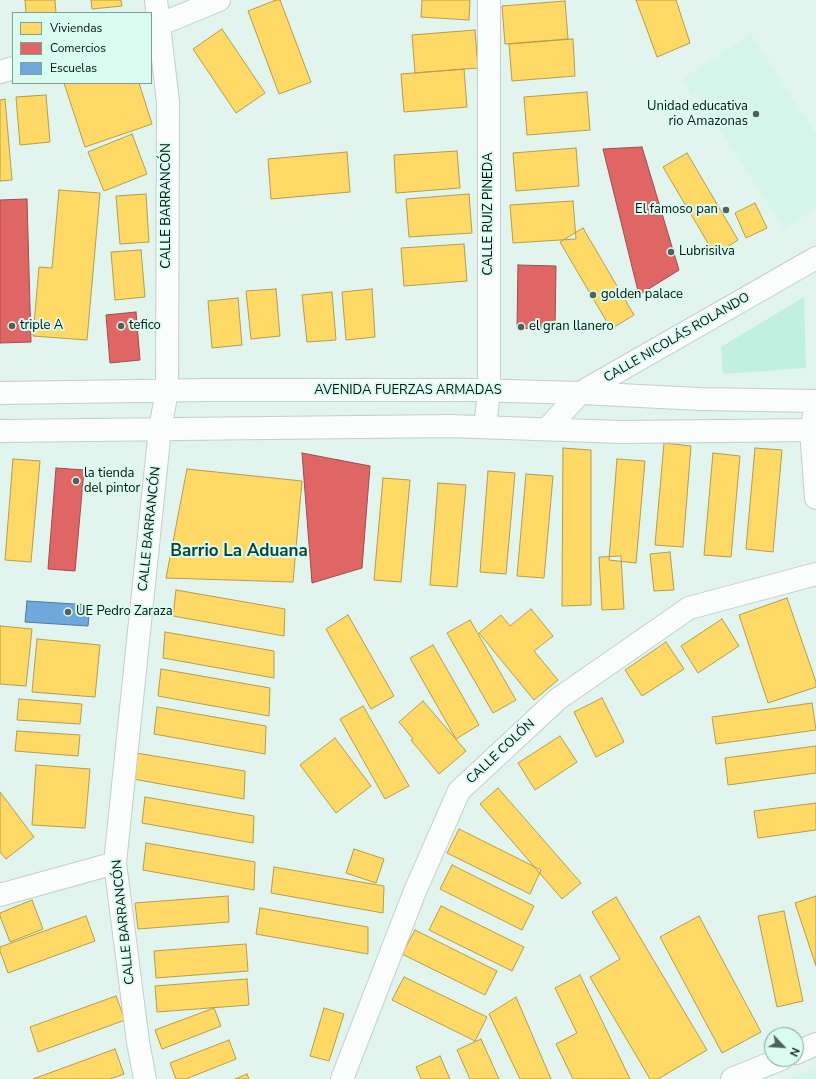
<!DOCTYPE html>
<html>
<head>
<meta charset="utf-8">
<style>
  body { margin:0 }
  #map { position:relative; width:816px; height:1079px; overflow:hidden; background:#e1f4ed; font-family:"Nunito Sans",sans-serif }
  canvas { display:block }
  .legend { position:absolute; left:12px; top:12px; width:140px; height:72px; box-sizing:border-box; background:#d9fcf0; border:1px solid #849e95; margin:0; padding:5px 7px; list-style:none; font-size:12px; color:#05110d }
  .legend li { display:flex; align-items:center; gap:8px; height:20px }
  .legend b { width:20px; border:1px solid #849e95 }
  .north { position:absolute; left:764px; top:1027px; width:40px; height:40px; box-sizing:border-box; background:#d9fcf0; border:1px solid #849e95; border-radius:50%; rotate:115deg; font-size:11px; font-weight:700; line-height:16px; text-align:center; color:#05110d }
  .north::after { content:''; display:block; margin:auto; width:14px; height:18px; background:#52605b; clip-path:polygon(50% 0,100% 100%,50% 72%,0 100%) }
</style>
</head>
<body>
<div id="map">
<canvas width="816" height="1079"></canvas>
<ul class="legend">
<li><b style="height:11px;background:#ffd966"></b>Viviendas</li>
<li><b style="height:11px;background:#e06666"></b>Comercios</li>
<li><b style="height:11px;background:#6fa8dc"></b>Escuelas</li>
</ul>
<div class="north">N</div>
</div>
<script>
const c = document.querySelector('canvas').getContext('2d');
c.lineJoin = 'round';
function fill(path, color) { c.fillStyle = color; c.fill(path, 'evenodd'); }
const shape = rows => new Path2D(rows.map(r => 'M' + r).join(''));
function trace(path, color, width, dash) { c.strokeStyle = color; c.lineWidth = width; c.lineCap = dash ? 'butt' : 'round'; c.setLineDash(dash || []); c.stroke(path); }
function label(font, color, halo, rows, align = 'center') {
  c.font = font + ' "Nunito Sans",sans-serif'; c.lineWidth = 4; c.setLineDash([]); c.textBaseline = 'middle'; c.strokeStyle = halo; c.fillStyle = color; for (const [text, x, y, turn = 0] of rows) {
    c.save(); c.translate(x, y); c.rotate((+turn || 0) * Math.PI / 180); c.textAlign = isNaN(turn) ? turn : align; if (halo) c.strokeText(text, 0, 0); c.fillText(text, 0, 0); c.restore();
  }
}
fill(shape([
  [751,34,816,134,816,208,784,229,695,91,691,94,682,79],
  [816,1068,816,1079,789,1079]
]), '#d5f5ea');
fill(shape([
  [804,297,806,368,723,374,721,347]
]), '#c1f0e1');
const homes = shape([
  [25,0,55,0,56,13,26,13,25,0],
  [91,0,121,0,122,6,92,9,91,0],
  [276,0,280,0,311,82,279,94,248,11,276,0],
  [422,0,470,0,469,20,421,17,422,0],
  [636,0,676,0,690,43,657,57,636,0],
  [565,1,568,39,505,44,502,6,565,1],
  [222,29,265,93,236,113,193,49,222,29],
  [475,30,478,68,415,73,412,35,475,30],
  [573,39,575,76,512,81,509,44,573,39],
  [464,69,467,107,404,112,401,74,464,69],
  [64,83,139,83,152,124,85,147,64,83],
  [587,92,590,130,527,135,524,97,587,92],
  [46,95,50,142,20,145,16,97,46,95],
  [5,99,12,180,0,181,0,100,5,99],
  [132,134,147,174,104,191,88,152,132,134],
  [576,148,579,186,516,191,513,153,576,148],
  [457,151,460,188,396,193,394,155,457,151],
  [347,152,350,192,271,199,268,159,347,152],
  [687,153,738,240,715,255,663,167,687,153],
  [59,190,100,193,87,340,33,336,39,267,52,268,59,190],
  [146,194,149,242,120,244,116,196,146,194],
  [469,194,472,233,409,237,406,199,469,194],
  [573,201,576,239,513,243,510,205,573,201],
  [755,203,767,228,746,238,735,213,755,203],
  [583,228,634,315,611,329,560,242,583,228],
  [464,244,467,281,404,286,401,248,464,244],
  [141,250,145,297,115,300,111,252,141,250],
  [276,289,280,336,251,339,246,291,276,289],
  [372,289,375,337,346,340,342,292,372,289],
  [332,292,336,340,307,342,302,295,332,292],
  [238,298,242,345,212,348,208,301,238,298],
  [664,443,691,446,683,547,655,545,664,443],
  [563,448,591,450,591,605,562,606,563,448],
  [755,448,782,450,773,552,746,549,755,448],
  [713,453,740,456,731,557,704,555,713,453],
  [13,459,40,461,31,562,5,560,13,459],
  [617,459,645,461,636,563,609,560,617,459],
  [187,469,302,481,293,582,166,578,187,469],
  [488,471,515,473,506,574,480,572,488,471],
  [526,474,553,476,544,578,517,576,526,474],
  [383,478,410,480,401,582,374,580,383,478],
  [438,483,466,485,457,587,430,585,438,483],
  [670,552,674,590,654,591,650,554,670,552],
  [621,556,624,609,602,610,599,557,621,556],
  [176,590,285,609,284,636,173,616,176,590],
  [787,598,816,682,816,687,768,703,739,615,787,598],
  [531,609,553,636,534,651,558,680,534,700,479,633,501,615,510,626,531,609],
  [348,615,394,696,371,709,326,629,348,615],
  [722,619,739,646,698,673,681,646,722,619],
  [470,620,516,700,493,713,447,633,470,620],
  [0,626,32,629,26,686,0,684,0,626],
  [165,632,274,651,274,678,163,658,165,632],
  [37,639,100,645,95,697,32,692,37,639],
  [666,642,684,669,642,696,625,670,666,642],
  [433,645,479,725,456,739,410,658,433,645],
  [161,669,270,688,269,716,158,696,161,669],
  [602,698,624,742,596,757,574,712,602,698],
  [19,699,82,704,80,724,17,720,19,699],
  [423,701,466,751,439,774,411,740,413,739,399,722,423,701],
  [812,703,816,730,716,744,712,717,812,703],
  [363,706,409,786,385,799,340,719,363,706],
  [157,707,266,726,265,754,154,734,157,707],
  [17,731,80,735,78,756,15,751,17,731],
  [560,736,577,762,535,790,518,763,560,736],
  [335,738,371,786,336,813,300,765,335,738],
  [816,746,816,773,728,785,725,758,816,746],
  [136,753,245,771,244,799,133,779,136,753],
  [36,765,90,769,85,828,32,825,36,765],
  [498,788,581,883,562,899,480,804,498,788],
  [0,792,34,837,6,859,0,852,0,792],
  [145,797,254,816,253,843,142,823,145,797],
  [816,803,816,830,758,838,754,811,816,803],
  [459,829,541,870,530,894,447,853,459,829],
  [146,843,255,862,254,890,143,870,146,843],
  [354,849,384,859,376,883,346,873,354,849],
  [452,865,534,906,522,930,440,889,452,865],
  [274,867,384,886,383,913,271,893,274,867],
  [228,896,229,922,138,929,135,903,228,896],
  [816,896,816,966,795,903,816,896],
  [616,897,707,1050,658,1079,650,1079,590,977,620,959,592,912,616,897],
  [32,900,43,929,10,942,0,916,0,913,32,900],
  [441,906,524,947,512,971,429,930,441,906],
  [260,908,368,927,368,954,256,934,260,908],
  [784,911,803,1001,777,1007,758,916,784,911],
  [86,916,95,941,8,973,0,951,0,947,86,916],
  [699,916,761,1032,722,1053,660,937,699,916],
  [415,930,497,971,485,995,402,954,415,930],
  [246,944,248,971,156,978,154,951,246,944],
  [580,975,630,1079,573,1079,556,1044,577,1033,555,988,580,975],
  [404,977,487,1017,475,1041,392,1000,404,977],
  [247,979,249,1005,157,1012,155,986,247,979],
  [116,996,125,1020,38,1052,30,1027,116,996],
  [516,997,551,1079,520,1079,489,1014,516,997],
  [214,1008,221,1026,162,1049,155,1030,214,1008],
  [324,1008,344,1014,329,1061,310,1056,324,1008],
  [481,1039,499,1079,470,1079,457,1050,481,1039],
  [229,1040,236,1059,186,1079,176,1079,170,1063,229,1040],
  [115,1049,124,1074,110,1079,33,1079,115,1049],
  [440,1056,450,1079,421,1079,416,1067,440,1056],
  [247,1074,249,1079,235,1079,247,1074]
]);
fill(homes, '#ffd966');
trace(homes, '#b49d4b', 1);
const shops = shape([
  [642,147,679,270,639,295,603,149,642,147],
  [27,199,31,342,0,343,0,200,27,199],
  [518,265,556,266,555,329,517,328,518,265],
  [136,312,140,360,110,363,106,315,136,312],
  [302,453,370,466,362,568,312,583,302,453],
  [56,468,84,470,75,571,48,569,56,468]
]);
fill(shops, '#e06666');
trace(shops, '#9e4c4b', 1);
const schools = shape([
  [27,601,90,605,88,626,25,622,27,601]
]);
fill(schools, '#6fa8dc');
trace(schools, '#4f7b9e', 1);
const minor = shape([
  [151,28,219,0],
  [0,72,13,68],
  [0,393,207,390,473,390,580,393,700,399,816,401],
  [814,415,811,430,816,498],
  [485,427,489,391,489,0],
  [547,429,580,393,816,258],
  [0,431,449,426,621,432,816,430],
  [0,895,115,863],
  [796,1053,816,1044],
  [145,1079,138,1042,115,863,160,429,167,391,168,102,156,0],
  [342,1079,415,891,459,791,558,699,689,608,816,574],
  [732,1079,781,1059]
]);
trace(minor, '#c1d0ca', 24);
trace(minor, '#fafdfc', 22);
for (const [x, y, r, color] of [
  [756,114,4,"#52605b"],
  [726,210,4,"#52605b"],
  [671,252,4,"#52605b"],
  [593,295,4,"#52605b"],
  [12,326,4,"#52605b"],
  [121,326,4,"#52605b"],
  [521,327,4,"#52605b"],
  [76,481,4,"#52605b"],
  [68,612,4,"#52605b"]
]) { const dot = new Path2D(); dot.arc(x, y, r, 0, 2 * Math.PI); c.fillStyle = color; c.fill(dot); trace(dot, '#d9fcf0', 1.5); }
label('13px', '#05110d', '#d9fcf0', [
  ["Unidad educativa",748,107,"right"],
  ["rio Amazonas",748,122,"right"],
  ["El famoso pan",718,210,"right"],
  ["Lubrisilva",679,252],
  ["golden palace",601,295],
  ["triple A",20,326],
  ["tefico",129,326],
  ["el gran llanero",529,327],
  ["la tienda",84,474],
  ["del pintor",84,489],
  ["UE Pedro Zaraza",76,612]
], 'left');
label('13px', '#05110d', '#d9fcf0', [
  ["CALLE BARRANCÓN",167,206,-90],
  ["CALLE RUIZ PINEDA",489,214,-90],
  ["CALLE NICOLÁS ROLANDO",677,338,-30],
  ["AVENIDA FUERZAS ARMADAS",408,391],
  ["CALLE BARRANCÓN",150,529,-84],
  ["CALLE COLÓN",501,752,-43],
  ["CALLE BARRANCÓN",124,922,-96]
]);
label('bold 17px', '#0d4436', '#d9fcf0', [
  ["Barrio La Aduana",239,552]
]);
</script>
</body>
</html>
